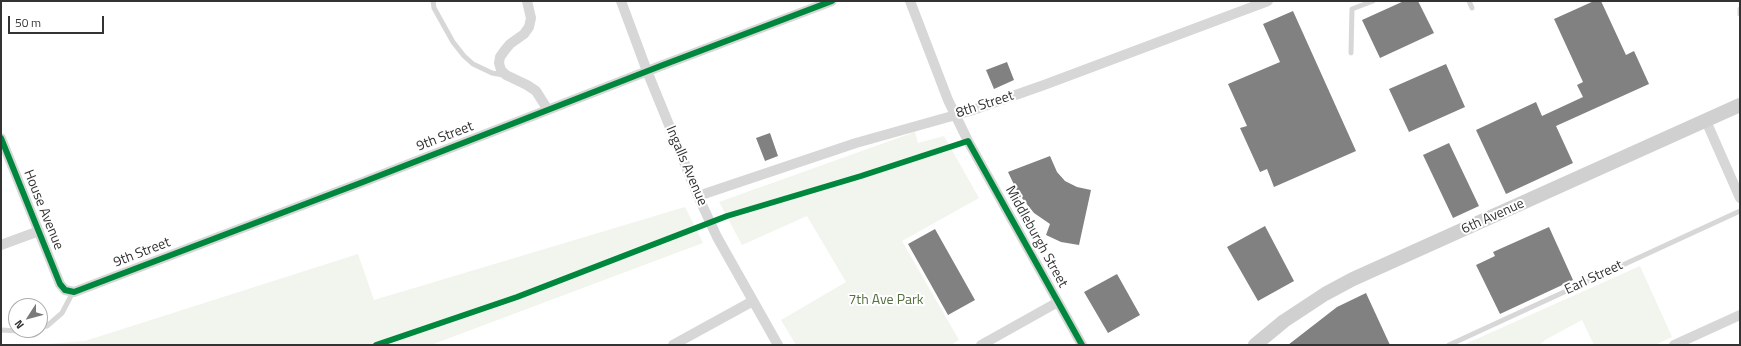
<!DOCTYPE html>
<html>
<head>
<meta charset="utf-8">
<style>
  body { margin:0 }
  #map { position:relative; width:1741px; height:346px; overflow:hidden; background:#fff; font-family:"Titillium Web",sans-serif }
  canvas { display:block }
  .frame { position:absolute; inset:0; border:2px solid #333; pointer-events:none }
  .north { position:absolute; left:8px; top:298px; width:40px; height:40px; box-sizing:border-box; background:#fff; border:1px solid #adadad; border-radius:50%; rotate:234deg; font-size:11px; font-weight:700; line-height:16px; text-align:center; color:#333 }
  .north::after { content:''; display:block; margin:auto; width:14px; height:18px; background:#7a7a7a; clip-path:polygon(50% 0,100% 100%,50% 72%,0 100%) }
  .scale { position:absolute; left:8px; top:16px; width:96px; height:18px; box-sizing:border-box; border:2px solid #333; border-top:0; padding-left:5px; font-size:12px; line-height:14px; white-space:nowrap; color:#333; -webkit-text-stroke:3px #fff; paint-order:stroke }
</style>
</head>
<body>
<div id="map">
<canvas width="1741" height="346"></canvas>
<div class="frame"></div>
<div class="north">N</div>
<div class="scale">50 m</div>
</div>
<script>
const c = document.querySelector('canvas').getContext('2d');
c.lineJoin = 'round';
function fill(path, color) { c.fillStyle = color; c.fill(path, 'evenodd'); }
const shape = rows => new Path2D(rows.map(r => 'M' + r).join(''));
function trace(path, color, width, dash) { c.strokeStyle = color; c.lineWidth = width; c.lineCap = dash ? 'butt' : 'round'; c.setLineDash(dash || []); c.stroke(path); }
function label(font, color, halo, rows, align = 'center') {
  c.font = font + ' "Titillium Web",sans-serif'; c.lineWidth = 4; c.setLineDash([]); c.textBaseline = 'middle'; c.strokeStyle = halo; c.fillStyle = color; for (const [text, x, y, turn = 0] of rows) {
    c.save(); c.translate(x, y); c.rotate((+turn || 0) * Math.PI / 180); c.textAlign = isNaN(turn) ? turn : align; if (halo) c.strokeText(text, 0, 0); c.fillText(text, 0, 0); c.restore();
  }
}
fill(shape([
  [915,132,918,143,944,136,979,198,902,241,959,340,951,345,796,345,781,320,846,282,807,216,742,245,719,202],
  [685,207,703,243,431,345,34,345,85,341,358,254,374,300],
  [1640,266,1672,337,1655,345,1594,345,1582,320,1545,340,1539,345,1463,345]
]), '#f1f5ed');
fill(shape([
  [1404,1,1418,1,1434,33,1380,58,1362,20],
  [1594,1,1601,1,1626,55,1634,51,1649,84,1556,126,1573,163,1506,194,1476,130,1536,102,1542,116,1583,97,1577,85,1583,82,1554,19],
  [1293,11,1356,151,1274,187,1267,169,1260,172,1240,128,1247,126,1228,84,1280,62,1263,24],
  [1007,62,1014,80,994,89,986,70],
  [1446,64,1465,107,1409,132,1389,89],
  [770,133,778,156,765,161,756,138],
  [1449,143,1479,206,1453,218,1423,155],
  [1050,156,1057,172,1065,181,1077,187,1091,190,1079,245,1061,242,1046,235,1050,224,1034,213,1018,193,1008,172],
  [1265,226,1294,281,1258,301,1227,247],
  [1549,227,1573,280,1500,314,1476,265,1495,256,1493,252],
  [935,229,975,300,948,315,908,244],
  [1117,274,1140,315,1108,333,1084,292],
  [1366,293,1390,345,1288,345,1337,307]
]), '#818181');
trace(shape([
  [433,1,434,8,453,42,464,56,473,64,492,73,503,75],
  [1469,1,1472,8],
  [1740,9,1740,14],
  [1351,53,1352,9,1373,1],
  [40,327,47,326,62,313,73,292],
  [1,330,20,331,26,330],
  [1449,345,1740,211]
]), '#d7d7d7', 5);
trace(shape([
  [527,1,531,18,529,27,524,34,510,44,505,50,500,57,499,63,501,70,506,75,527,85,536,91,548,110],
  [621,1,647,71,698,196,717,237,778,345],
  [910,1,948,100,968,141,1082,345],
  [1706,121,1740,198],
  [1,138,60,284,65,290,74,292,363,182,663,65,832,1],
  [698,196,856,143,970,111,1044,85,1268,1],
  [1,245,39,231],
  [673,345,753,301],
  [981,345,1058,302],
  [1674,345,1740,315]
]), '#d7d7d7', 10);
trace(shape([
  [1255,345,1284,321,1325,294,1353,279,1740,105]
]), '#d0d0d0', 14);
trace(shape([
  [1,138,60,284,65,290,74,292,363,182,663,65,832,1],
  [376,345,517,297,727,216,861,176,968,141,1082,345]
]), '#00873e', 6);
label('14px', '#333', '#fff', [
  ["8th Street",985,105,-18],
  ["9th Street",445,137,-21],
  ["Ingalls Avenue",686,166,67],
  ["House Avenue",43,210,68],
  ["6th Avenue",1493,217,-24],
  ["Middleburgh Street",1036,237,61],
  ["9th Street",142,253,-21],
  ["Earl Street",1594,278,-25]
]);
label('14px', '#56703f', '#fff', [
  ["7th Ave Park",886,301]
]);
</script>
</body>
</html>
